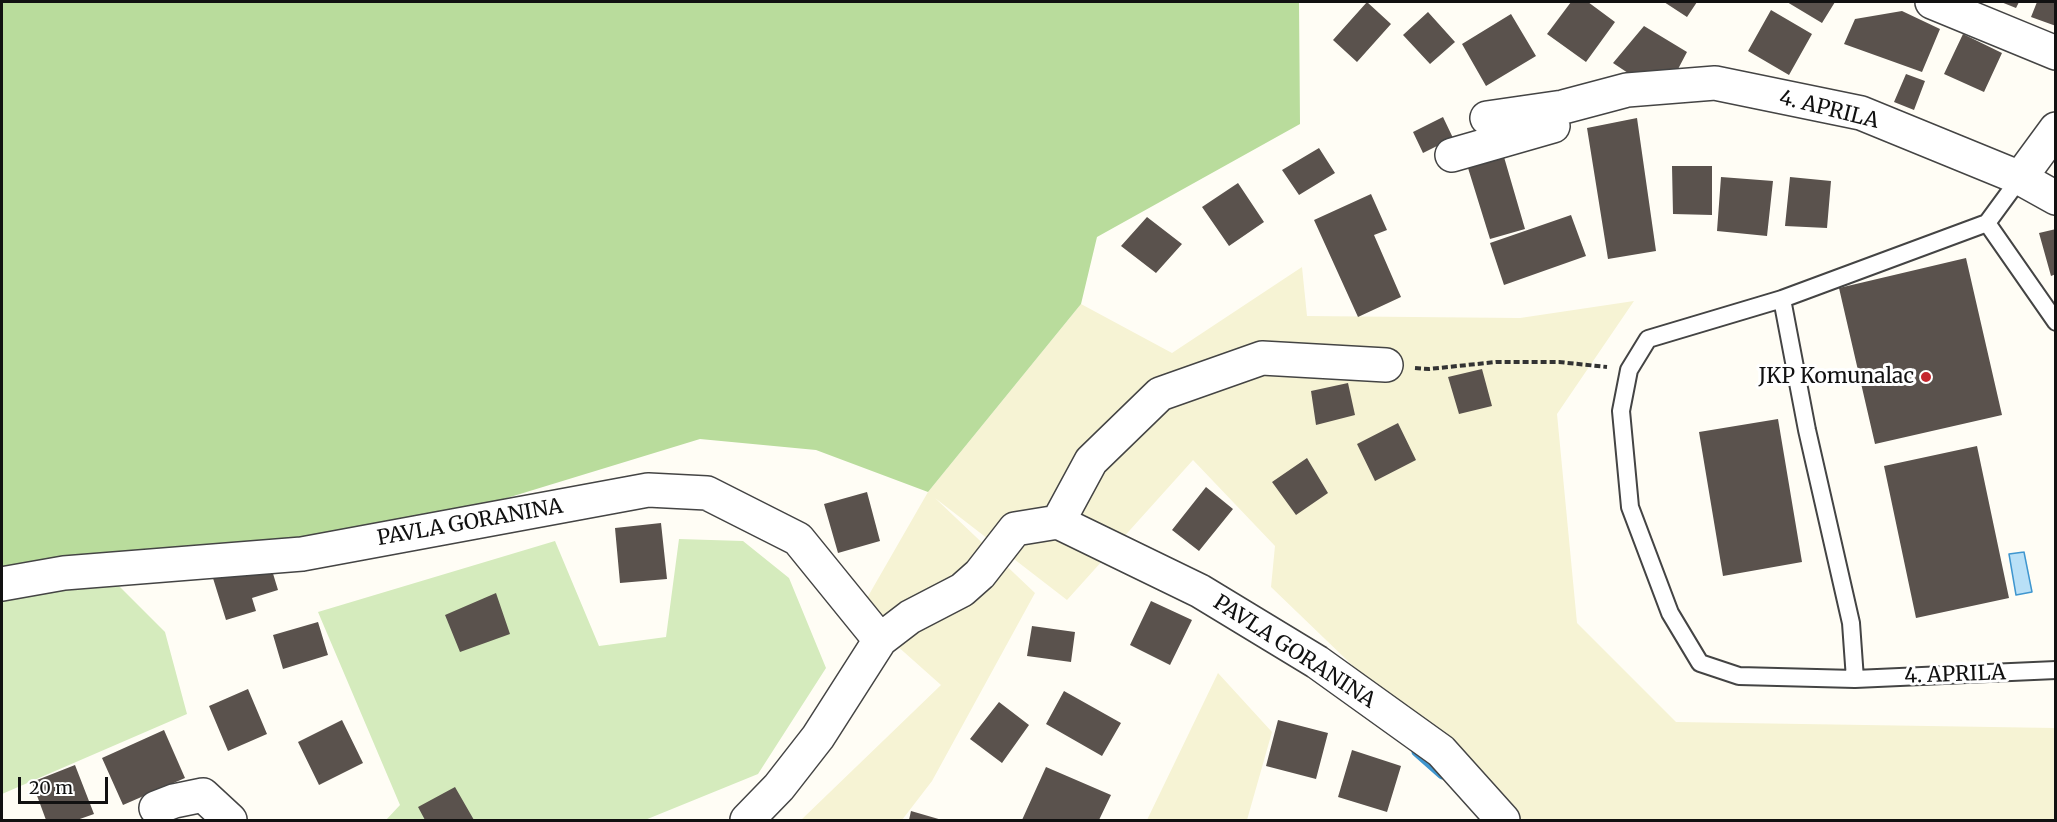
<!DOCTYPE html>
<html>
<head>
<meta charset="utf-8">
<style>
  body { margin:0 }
  #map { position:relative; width:2057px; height:822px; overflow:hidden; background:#fffdf5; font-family:Merriweather,serif }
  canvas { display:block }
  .frame { position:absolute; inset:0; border:3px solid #111; pointer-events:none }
  .scale { position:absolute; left:18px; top:777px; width:90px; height:27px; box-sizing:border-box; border:3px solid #111; border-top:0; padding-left:8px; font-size:18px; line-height:21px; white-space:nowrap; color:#111; -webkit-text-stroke:4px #fff; paint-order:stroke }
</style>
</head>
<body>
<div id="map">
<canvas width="2057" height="822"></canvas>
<div class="frame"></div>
<div class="scale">20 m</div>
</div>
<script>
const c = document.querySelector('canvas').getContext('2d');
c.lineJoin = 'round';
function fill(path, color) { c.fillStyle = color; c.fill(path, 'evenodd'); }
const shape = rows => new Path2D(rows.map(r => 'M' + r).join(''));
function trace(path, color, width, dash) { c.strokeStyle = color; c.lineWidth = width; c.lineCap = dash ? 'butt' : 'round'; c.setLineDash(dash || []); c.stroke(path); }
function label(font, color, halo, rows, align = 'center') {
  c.font = font + ' Merriweather,serif'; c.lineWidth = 6; c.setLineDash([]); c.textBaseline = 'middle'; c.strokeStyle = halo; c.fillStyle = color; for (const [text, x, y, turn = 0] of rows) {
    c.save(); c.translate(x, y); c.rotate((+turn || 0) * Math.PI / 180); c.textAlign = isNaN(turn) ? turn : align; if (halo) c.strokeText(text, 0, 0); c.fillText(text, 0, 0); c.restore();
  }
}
fill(shape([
  [1302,267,1307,316,1520,318,1634,301,1557,414,1577,623,1676,722,2055,728,2055,820,1513,820,1271,587,1275,546,1193,460,1067,600,935,498,1035,593,932,781,902,820,801,820,941,685,859,612,928,492,1081,304,1172,353],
  [1218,673,1272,732,1247,820,1147,820]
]), '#f6f3d4');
fill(shape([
  [679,539,743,541,789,578,826,668,758,774,645,820,386,820,400,805,318,612,555,541,599,646,666,637],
  [2,566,109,576,165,632,187,714,2,794]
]), '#d5ebbd');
fill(shape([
  [2,2,1299,2,1300,124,1097,237,1081,304,928,492,816,450,700,439,412,527,109,576,2,566]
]), '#b9dc9c');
const water = shape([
  [2024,552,2032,592,2016,595,2009,554,2024,552]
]);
fill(water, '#b9e0f7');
trace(water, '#3f96cf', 1.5);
trace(shape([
  [1416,752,1442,775]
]), '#3f96cf', 9);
fill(shape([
  [1367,2,1391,24,1357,62,1333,40],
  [1571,2,1588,2,1615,22,1586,62,1547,34],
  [1664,2,1697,2,1687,17],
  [1787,2,1835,2,1822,23],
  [2001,2,2019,2,2016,8],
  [2037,2,2056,2,2056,26,2031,17],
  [1771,10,1812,34,1789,75,1748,51],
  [1902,11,1940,29,1922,72,1844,44,1855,19],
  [1428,12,1455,42,1430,64,1403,35],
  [1511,14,1536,56,1486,86,1462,44],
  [1644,26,1687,52,1677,71,1634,77,1613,63],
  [1963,34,2002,53,1984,92,1944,74],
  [1906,74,1925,81,1914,110,1894,102],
  [1443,117,1453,138,1423,153,1413,132],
  [1637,118,1656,251,1608,259,1587,128],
  [1319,148,1335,173,1299,195,1282,170],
  [1504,157,1525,229,1490,239,1468,168],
  [1672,166,1712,166,1712,215,1673,214],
  [1721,177,1773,181,1767,236,1717,231],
  [1790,177,1831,181,1827,228,1785,226],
  [1238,183,1264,222,1229,246,1202,207],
  [1371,194,1387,230,1374,235,1401,297,1358,317,1314,220],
  [1571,215,1586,256,1504,285,1490,243],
  [1147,217,1182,244,1156,273,1121,246],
  [2056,229,2056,274,2051,276,2039,233],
  [1966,258,2002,415,1875,444,1839,288],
  [1482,369,1492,406,1459,414,1448,377],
  [1348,383,1355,415,1316,425,1311,391],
  [1778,419,1802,562,1723,576,1699,432],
  [1398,423,1416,460,1375,481,1357,444],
  [1977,446,2009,598,1916,618,1884,466],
  [1307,458,1328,493,1296,515,1272,482],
  [1206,487,1233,509,1199,551,1172,530],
  [867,492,880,541,838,553,824,504],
  [661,523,667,579,620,583,615,528],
  [271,567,278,590,252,598,256,611,226,620,212,575],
  [496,593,510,634,460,652,445,615],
  [1151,601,1192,620,1170,665,1130,645],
  [318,622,328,655,283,669,273,635],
  [1032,626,1075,632,1071,662,1027,656],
  [248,689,267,734,228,751,209,706],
  [1064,691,1121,723,1102,756,1046,724],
  [999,702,1029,725,1002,763,970,739],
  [342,720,363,763,319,785,298,742],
  [1278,720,1328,733,1316,779,1266,766],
  [164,730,185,778,123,805,102,758],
  [1352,750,1401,766,1387,812,1338,797],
  [75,765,94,814,77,820,46,820,32,782],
  [1046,767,1111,795,1099,820,1022,820],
  [455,787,474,820,425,820,418,807],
  [911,811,942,820,909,820]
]), '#5a524d');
const lane = shape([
  [1987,223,2056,322],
  [1782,299,1807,430,1851,623,1855,679,1739,676,1700,663,1670,613,1630,507,1621,411,1629,370,1648,339,1782,299,1987,223,2020,178],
  [1855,679,2056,670]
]);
const street = shape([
  [1932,2,2056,53],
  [1487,118,1563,107,1627,90,1715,83,1861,113,2020,178,2056,129],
  [1452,155,1553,126],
  [2020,178,2056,198],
  [1058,522,1091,461,1160,394,1262,358,1386,365],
  [2,584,64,573,302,554,648,490,707,493,798,539,880,640],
  [156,808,174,801,203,795,230,820],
  [747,820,779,787,818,737,880,640,910,617,962,590,980,574,1015,529,1058,522,1200,591,1317,662,1441,751,1503,820]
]);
trace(lane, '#444', 20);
trace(street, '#444', 36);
trace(shape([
  [1415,368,1429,369,1496,362,1559,362,1607,367]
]), '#333', 4, [6, 3]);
trace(lane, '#fff', 16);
trace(street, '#fff', 33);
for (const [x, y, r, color] of [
  [1926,377,6,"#c4262e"]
]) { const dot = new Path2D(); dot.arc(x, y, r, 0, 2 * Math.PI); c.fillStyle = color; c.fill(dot); trace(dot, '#fff', 2); }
label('21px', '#111', '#fff', [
  ["4. APRILA",1829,110,14],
  ["PAVLA GORANINA",470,523,-10],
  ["PAVLA GORANINA",1294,652,33],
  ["4. APRILA",1955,675,-2]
]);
label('21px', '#111', '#fff', [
  ["JKP Komunalac",1914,377]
], 'right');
</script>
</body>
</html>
